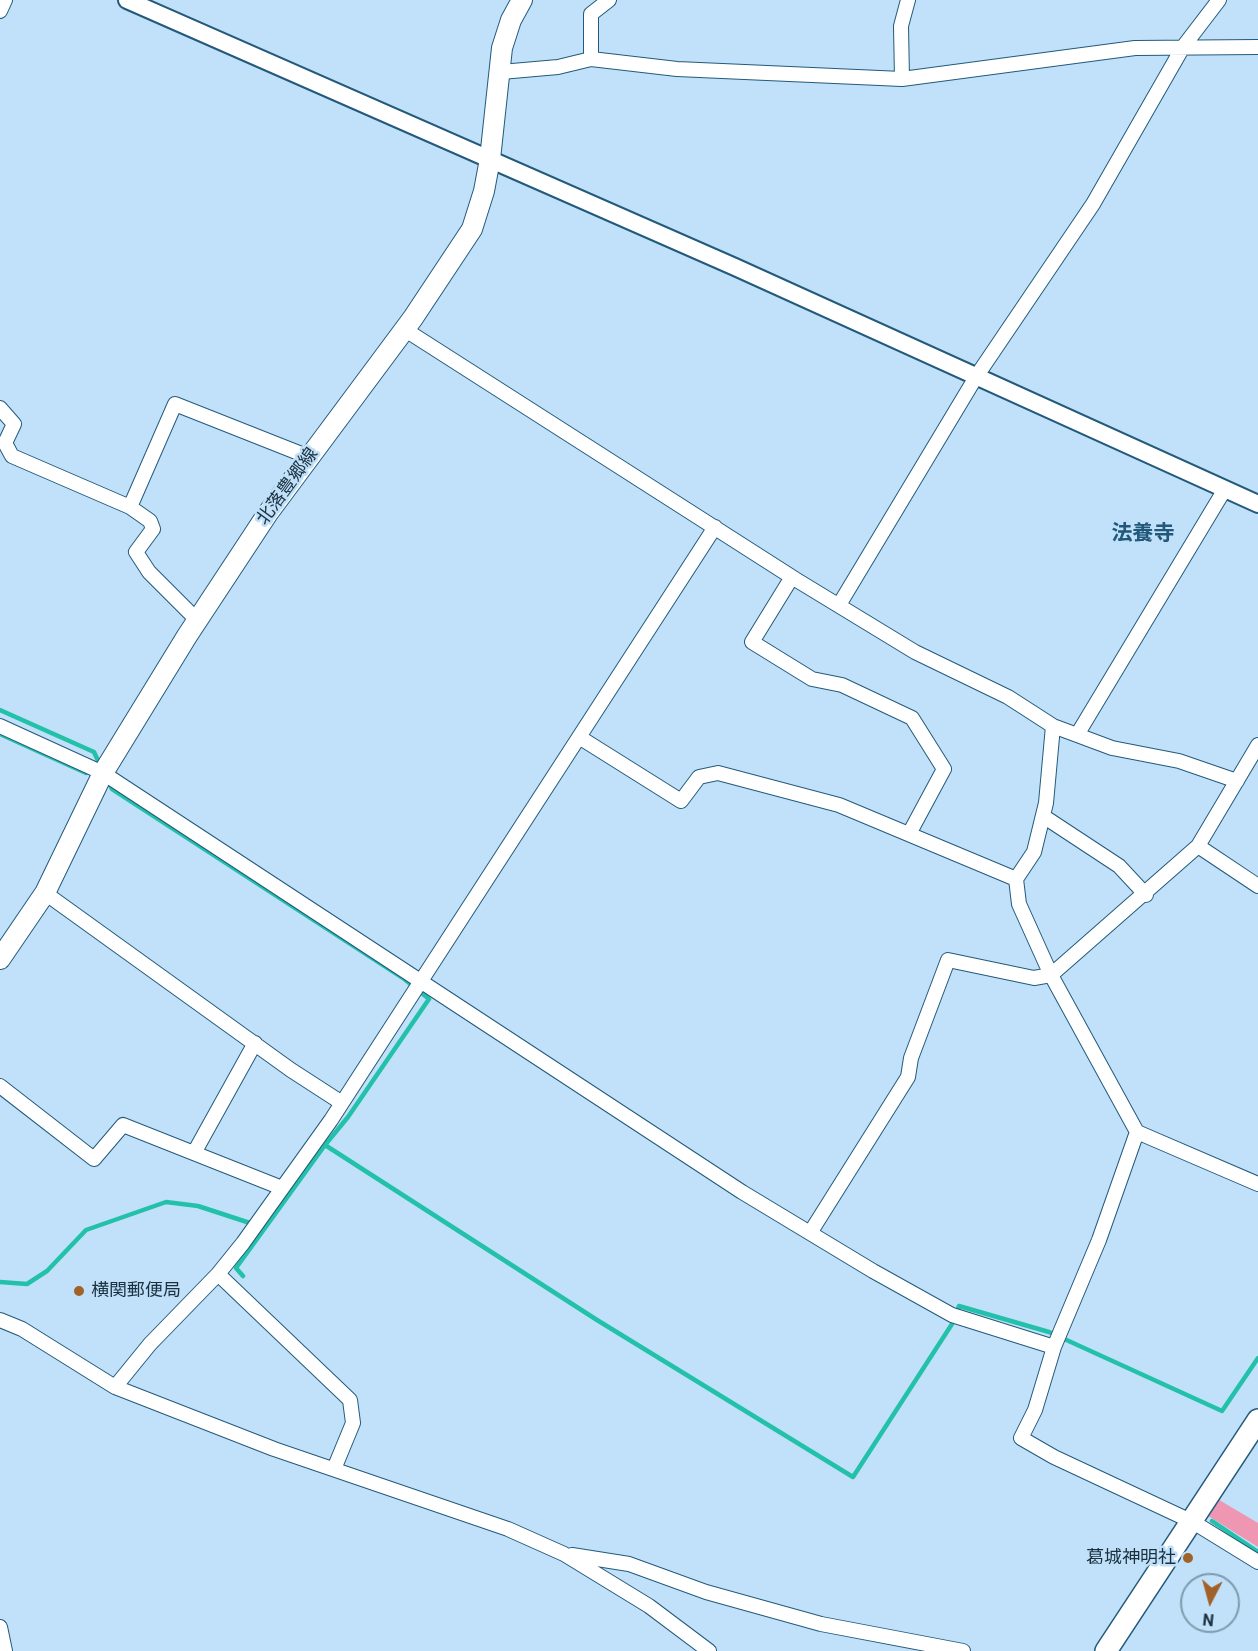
<!DOCTYPE html>
<html>
<head>
<meta charset="utf-8">
<style>
  body { margin:0 }
  #map { position:relative; width:1258px; height:1651px; overflow:hidden; background:#c0e1f9; font-family:Roboto,sans-serif }
  canvas { display:block }
  .north { position:absolute; left:1180px; top:1573px; width:60px; height:60px; box-sizing:border-box; background:#c0e1f9; border:2px solid #7e9baf; border-radius:50%; rotate:186deg; font-size:16px; font-weight:700; line-height:24px; text-align:center; color:#1b3140 }
  .north::after { content:''; display:block; margin:auto; width:21px; height:27px; background:#a16229; clip-path:polygon(50% 0,100% 100%,50% 72%,0 100%) }
</style>
</head>
<body>
<div id="map">
<canvas width="1258" height="1651"></canvas>
<div class="north">N</div>
</div>
<script>
const c = document.querySelector('canvas').getContext('2d');
c.lineJoin = 'round';
function fill(path, color) { c.fillStyle = color; c.fill(path, 'evenodd'); }
const shape = rows => new Path2D(rows.map(r => 'M' + r).join(''));
function trace(path, color, width, dash) { c.strokeStyle = color; c.lineWidth = width; c.lineCap = dash ? 'butt' : 'round'; c.setLineDash(dash || []); c.stroke(path); }
function label(font, color, halo, rows, align = 'center') {
  c.font = font + ' Roboto,"Noto Sans JP",sans-serif'; c.lineWidth = 5; c.setLineDash([]); c.textBaseline = 'middle'; c.strokeStyle = halo; c.fillStyle = color; for (const [text, x, y, turn = 0] of rows) {
    c.save(); c.translate(x, y); c.rotate((+turn || 0) * Math.PI / 180); c.textAlign = isNaN(turn) ? turn : align; if (halo) c.strokeText(text, 0, 0); c.fillText(text, 0, 0); c.restore();
  }
}
fill(shape([
  [1204,1491,1258,1523,1258,1547,1194,1507]
]), '#ef96b2');
trace(shape([
  [0,710,94,752,100,765],
  [0,734,86,773],
  [108,781,112,789,403,978,429,999,348,1117,325,1145],
  [243,1276,236,1268,325,1145,597,1320,853,1477,952,1324,959,1306,1049,1332,1222,1411,1258,1358],
  [0,1282,27,1284,47,1271,86,1230,166,1202,198,1206,253,1224],
  [1212,1521,1258,1552]
]), '#23c1aa', 4.5);
const minor = shape([
  [0,11,5,0],
  [591,59,591,14,609,0],
  [501,72,558,67,591,59,677,69,902,79,1135,48,1258,47],
  [902,79,901,26,908,0],
  [404,329,795,579,915,652,1008,697,1053,726,1112,748,1179,761,1237,781],
  [0,408,14,424,5,443,12,456,130,507,175,404,309,457],
  [130,507,150,521,153,529,136,552,149,572,198,621],
  [792,577,752,642,812,679,842,685,912,718,944,769,909,834],
  [839,605,976,377,1093,204,1183,47,1219,0],
  [0,726,103,773,742,1192,873,1271,952,1315,1054,1347],
  [1053,726,1046,803,1034,852,1016,879,1019,904,1051,975,1137,1132,1258,1184],
  [1077,735,1225,489],
  [579,737,681,801,699,777,718,773,839,805,1016,879],
  [1043,816,1119,866,1146,895],
  [1198,846,1258,886],
  [45,893,291,1070,342,1103],
  [0,1086,94,1159,123,1125,282,1188],
  [1137,1132,1099,1240,1054,1347,1035,1410,1021,1438,1054,1457,1193,1522,1258,1562],
  [194,1153,255,1043],
  [810,1233,908,1077,911,1058,948,960,1034,978,1051,975,1198,846,1258,745],
  [218,1274,350,1400,353,1423,334,1469],
  [0,1320,22,1329,115,1387,274,1449,508,1529,564,1554,649,1606,709,1651],
  [115,1387,150,1344,218,1274,243,1243,331,1120,715,527],
  [572,1555,629,1564,706,1592,821,1624,963,1651],
  [0,1627,5,1651]
]);
const tertiary = shape([
  [127,0,735,267,1258,504]
]);
const secondary = shape([
  [0,959,45,893,103,773,187,636,268,513,413,318,472,229,484,191,490,159,502,48,511,20,522,0]
]);
const primary = shape([
  [1106,1651,1258,1420]
]);
trace(minor, '#235a7b', 16);
trace(tertiary, '#235a7b', 20);
trace(secondary, '#235a7b', 22);
trace(primary, '#235a7b', 24);
trace(minor, '#fff', 14);
trace(tertiary, '#fff', 16);
trace(secondary, '#fff', 20);
trace(primary, '#fff', 21);
for (const [x, y, r, color] of [
  [79,1291,6,"#a16229"],
  [1188,1558,6,"#a16229"]
]) { const dot = new Path2D(); dot.arc(x, y, r, 0, 2 * Math.PI); c.fillStyle = color; c.fill(dot); trace(dot, '#c0e1f9', 2); }
label('18px', '#1b3140', '#c0e1f9', [
  ["北落豊郷線",288,487,-54]
]);
label('18px', '#1b3140', '#c0e1f9', [
  ["横関郵便局",91,1291],
  ["葛城神明社",1176,1558,"right"]
], 'left');
label('bold 21px', '#22587a', '#c0e1f9', [
  ["法養寺",1143,535]
]);
</script>
</body>
</html>
